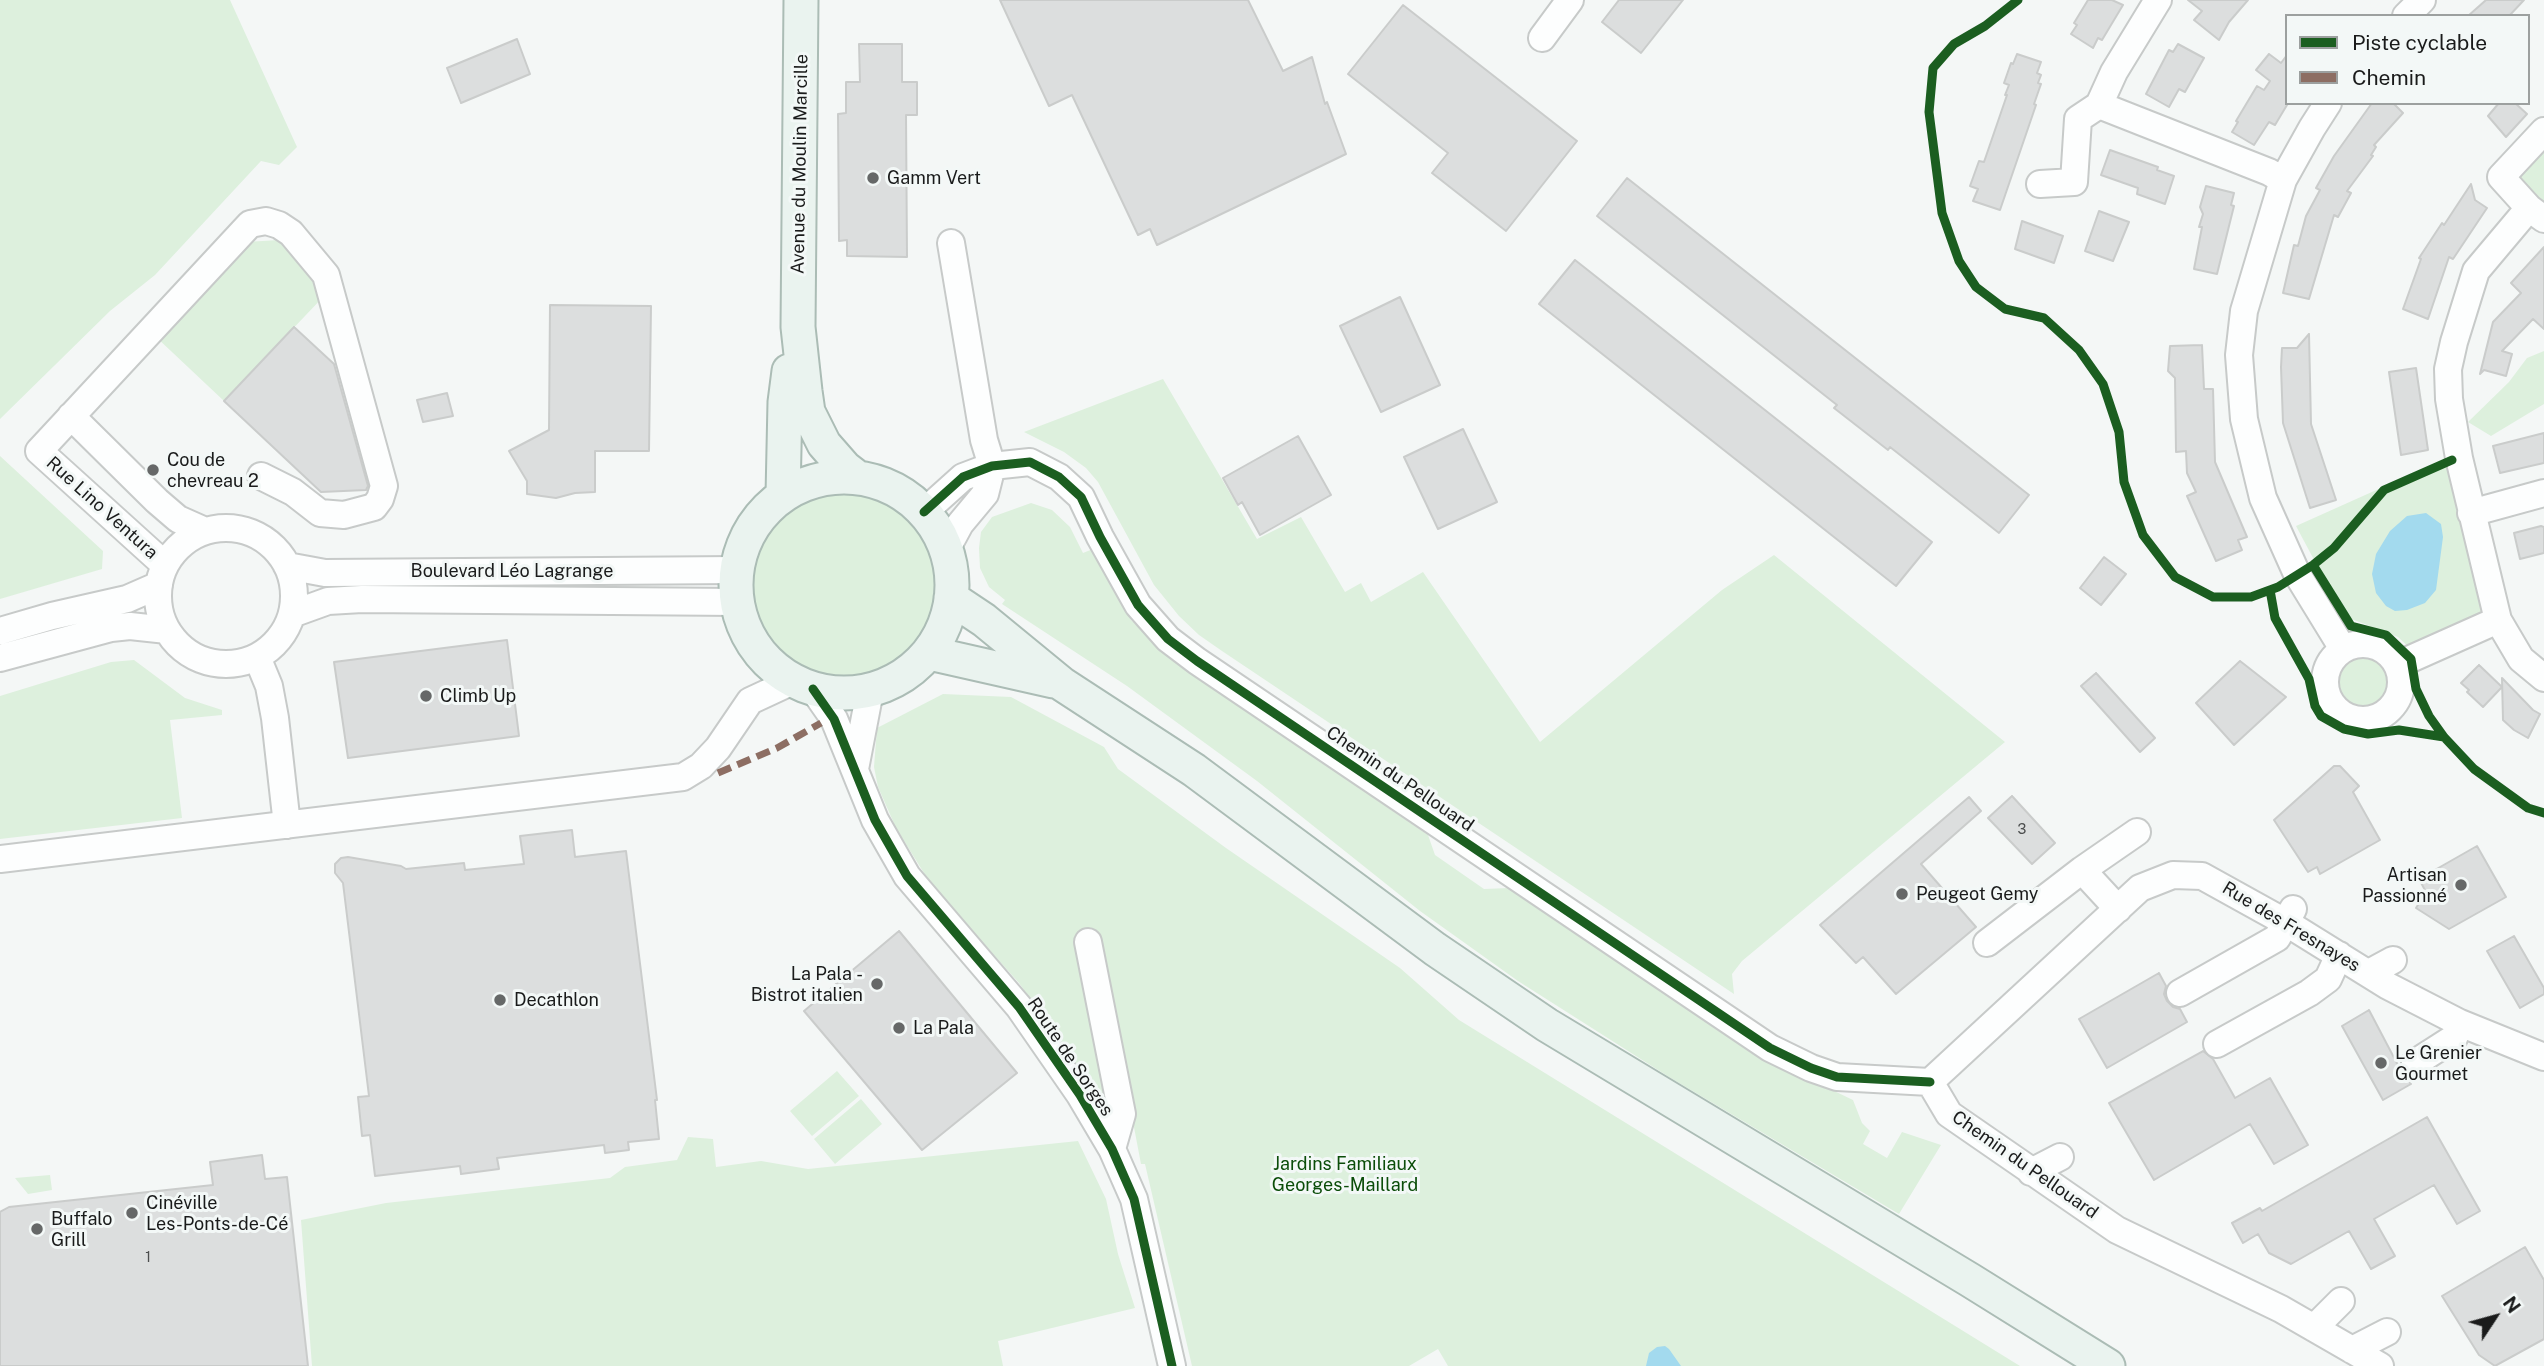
<!DOCTYPE html>
<html>
<head>
<meta charset="utf-8">
<style>
  body { margin:0 }
  #map { position:relative; width:2544px; height:1366px; overflow:hidden; background:#f4f7f6; font-family:"Public Sans",sans-serif }
  canvas { display:block }
  .legend { position:absolute; left:2285px; top:14px; width:245px; height:91px; box-sizing:border-box; background:#f3f8f7; border:2px solid #9ca09f; margin:0; padding:9px 12px; list-style:none; font-size:21px; color:#1a1b1b }
  .legend li { display:flex; align-items:center; gap:14px; height:35px }
  .legend b { width:35px; border:2px solid #9ca09f }
  .north { position:absolute; left:2460px; top:1282px; width:70px; height:70px; -webkit-text-stroke:5px #f3f8f7; paint-order:stroke; rotate:54deg; font-size:19px; font-weight:700; line-height:28px; text-align:center; color:#1a1b1b }
  .north::after { content:''; display:block; margin:auto; width:24px; height:32px; background:#1a1b1b; clip-path:polygon(50% 0,100% 100%,50% 72%,0 100%) }
</style>
</head>
<body>
<div id="map">
<canvas width="2544" height="1366"></canvas>
<ul class="legend">
<li><b style="height:9px;background:#1b5e20"></b>Piste cyclable</li>
<li><b style="height:9px;background:#8d6e63"></b>Chemin</li>
</ul>
<div class="north">N</div>
</div>
<script>
const c = document.querySelector('canvas').getContext('2d');
c.lineJoin = 'round';
function fill(path, color) { c.fillStyle = color; c.fill(path, 'evenodd'); }
const shape = rows => new Path2D(rows.map(r => 'M' + r).join(''));
function trace(path, color, width, dash) { c.strokeStyle = color; c.lineWidth = width; c.lineCap = dash ? 'butt' : 'round'; c.setLineDash(dash || []); c.stroke(path); }
function label(font, color, halo, rows, align = 'center') {
  c.font = font + ' "Public Sans",sans-serif'; c.lineWidth = 6; c.setLineDash([]); c.textBaseline = 'middle'; c.strokeStyle = halo; c.fillStyle = color; for (const [text, x, y, turn = 0] of rows) {
    c.save(); c.translate(x, y); c.rotate((+turn || 0) * Math.PI / 180); c.textAlign = isNaN(turn) ? turn : align; if (halo) c.strokeText(text, 0, 0); c.fillText(text, 0, 0); c.restore();
  }
}
fill(shape([
  [0,0,230,0,297,147,279,165,261,161,155,275,110,311,0,419],
  [2544,150,2544,209,2519,187,2516,170],
  [279,240,323,282,325,295,224,401,155,336,246,242],
  [2544,351,2544,404,2491,436,2468,422,2509,382,2527,358],
  [1163,379,1257,539,1301,517,1345,592,1361,583,1371,602,1423,572,1540,742,1722,590,1774,555,2005,742,1742,961,1732,974,1734,994,1222,651,1199,635,1179,616,1154,585,1098,482,1086,468,1064,452,1024,432],
  [0,456,103,551,102,569,0,599],
  [2450,457,2487,608,2479,621,2412,650,2398,637,2349,618,2320,571,2296,526],
  '753 585a92 92 0 1 1 184 0a92 92 0 1 1-184 0Z',
  [1031,503,1052,510,1070,527,1083,553,1093,549,1131,620,1175,662,1428,835,1435,855,1484,889,1509,888,1788,1069,1853,1100,1862,1123,1870,1131,1863,1144,1887,1158,1902,1132,1941,1145,1899,1214,1669,1077,1518,981,1420,911,1257,781,1127,686,1002,604,1005,600,989,587,980,568,979,548,981,532,992,517],
  '2334 680a28 28 0 1 1 56 0a28 28 0 1 1-56 0Z',
  [134,660,185,698,222,710,222,715,170,720,182,818,0,839,0,696,111,662],
  [943,694,1011,697,1104,747,1118,769,1226,848,1400,968,1459,1020,2020,1366,1448,1366,1438,1349,1409,1366,1192,1366,1145,1164,1141,1164,1097,933,1081,934,1111,1104,1103,1110,1071,1056,1019,983,932,886,896,828,878,787,874,767,877,728],
  [837,1071,859,1096,812,1136,790,1111],
  [861,1099,882,1124,835,1164,814,1139],
  [688,1137,713,1139,716,1167,761,1161,808,1169,1078,1141,1106,1199,1118,1254,1135,1308,998,1341,1003,1366,312,1366,301,1220,386,1203,610,1178,625,1167,677,1160],
  [50,1175,52,1190,28,1194,15,1178]
]), '#ddf0dd');
fill(shape([
  [2426,513,2441,524,2443,537,2436,590,2425,603,2407,610,2395,611,2386,606,2376,593,2372,574,2376,554,2390,531,2407,516],
  [1665,1346,1669,1349,1681,1366,1646,1366,1649,1353,1657,1347]
]), '#a3daee');
const building = shape([
  [1000,0,1248,0,1283,71,1312,57,1325,104,1327,102,1346,154,1157,245,1150,229,1138,235,1072,95,1049,106,1000,0],
  [1619,0,1683,0,1641,53,1602,22,1619,0],
  [2088,0,2112,0,2123,5,2102,40,2098,38,2093,48,2071,34,2077,25,2074,23,2088,0],
  [2188,0,2248,0,2229,22,2219,40,2194,20,2202,11,2188,0],
  [2486,0,2524,0,2509,16,2468,16,2486,0],
  [1403,5,1577,141,1506,231,1432,173,1448,153,1348,74,1403,5],
  [517,39,530,74,461,103,447,68,517,39],
  [859,44,902,44,902,82,917,82,917,115,906,115,907,257,847,256,847,240,839,241,838,114,846,113,846,82,860,82,859,44],
  [2178,44,2204,58,2185,92,2179,89,2169,107,2146,94,2169,50,2173,52,2178,44],
  [2017,54,2041,62,2037,73,2041,75,2038,83,2041,84,2034,104,2036,105,2000,210,1973,201,1978,189,1970,186,1979,161,1984,162,2007,95,2005,95,2009,85,2004,83,2011,63,2013,64,2017,54],
  [2269,54,2281,63,2287,55,2287,105,2275,125,2269,122,2254,145,2232,132,2238,122,2236,121,2257,86,2264,90,2270,81,2256,70,2269,54],
  [2372,103,2393,103,2403,113,2374,145,2376,147,2371,155,2373,156,2347,191,2351,193,2338,217,2334,215,2309,299,2283,293,2294,245,2298,246,2306,216,2320,190,2316,188,2334,156,2372,103],
  [2499,103,2515,103,2527,114,2506,137,2488,116,2499,103],
  [2110,150,2158,167,2157,170,2174,176,2165,204,2137,194,2138,188,2101,175,2110,150],
  [1627,178,2029,495,1999,533,1890,447,1888,450,1834,408,1837,405,1597,216,1627,178],
  [2471,184,2475,200,2487,208,2453,259,2449,257,2428,319,2403,309,2421,259,2419,258,2442,223,2444,225,2471,184],
  [2206,186,2234,193,2231,205,2234,206,2217,274,2194,269,2202,227,2199,227,2203,214,2200,207,2206,186],
  [2099,211,2129,222,2113,261,2085,251,2099,211],
  [2022,221,2063,236,2054,263,2015,249,2022,221],
  [2544,247,2544,329,2533,319,2502,351,2512,354,2506,376,2484,370,2480,374,2493,322,2521,293,2511,283,2544,247],
  [1575,260,1932,542,1896,586,1539,304,1575,260],
  [1400,297,1440,385,1381,412,1340,326,1400,297],
  [550,305,651,306,649,451,595,451,595,492,575,493,556,498,527,494,527,481,509,451,549,430,550,305],
  [294,327,334,364,368,486,366,490,321,492,224,401,294,327],
  [2309,334,2311,424,2336,500,2310,508,2283,423,2281,367,2282,348,2297,348,2309,334],
  [2202,345,2204,389,2213,389,2215,462,2247,537,2238,540,2242,550,2216,561,2187,496,2196,492,2187,473,2186,451,2176,452,2175,378,2168,371,2170,346,2202,345],
  [2416,368,2428,450,2401,455,2389,372,2416,368],
  [447,393,453,416,423,422,417,400,447,393],
  [1463,429,1497,502,1438,529,1404,457,1463,429],
  [2544,433,2544,463,2500,473,2493,446,2544,433],
  [1298,436,1331,495,1260,535,1242,502,1238,505,1223,478,1298,436],
  [2541,526,2544,527,2544,553,2520,559,2514,533,2541,526],
  [2104,557,2126,574,2101,605,2080,588,2104,557],
  [507,640,519,736,348,758,334,662,507,640],
  [2240,661,2286,697,2234,745,2196,703,2240,661],
  [2479,665,2502,687,2483,707,2467,692,2469,690,2461,683,2479,665],
  [2096,673,2155,738,2140,752,2081,686,2096,673],
  [2502,678,2533,710,2540,714,2528,738,2514,730,2503,720,2502,678],
  [2334,766,2340,766,2359,786,2353,792,2380,840,2320,874,2317,867,2308,872,2274,820,2334,766],
  [2012,796,2055,843,2032,864,1988,818,2012,796],
  [1969,797,1981,811,1921,864,1976,927,1896,994,1863,957,1856,963,1820,925,1969,797],
  [572,830,575,857,626,851,657,1100,655,1100,659,1139,628,1142,629,1150,605,1153,604,1145,497,1158,499,1169,461,1174,460,1166,375,1176,370,1135,362,1136,358,1097,369,1096,343,883,335,873,335,864,341,858,348,857,401,866,406,869,464,863,465,870,524,864,520,836,572,830],
  [2477,846,2506,897,2449,929,2416,908,2426,892,2419,879,2477,846],
  [899,931,1017,1073,922,1150,804,1011,899,931],
  [2514,936,2544,988,2544,994,2520,1008,2487,951,2514,936],
  [2159,973,2166,986,2164,994,2167,1001,2173,1007,2180,1009,2187,1022,2107,1068,2079,1019,2159,973],
  [2369,1010,2401,1071,2411,1084,2383,1100,2342,1026,2369,1010],
  [2203,1051,2213,1059,2235,1098,2270,1078,2308,1145,2274,1164,2250,1124,2154,1180,2109,1103,2203,1051],
  [2427,1117,2480,1211,2457,1224,2434,1185,2374,1219,2395,1256,2371,1269,2349,1231,2291,1264,2269,1253,2258,1234,2243,1243,2232,1223,2260,1208,2262,1211,2427,1117],
  [262,1155,265,1179,287,1177,308,1366,0,1366,0,1212,9,1207,213,1185,210,1162,262,1155],
  [2525,1247,2544,1280,2544,1339,2495,1366,2479,1355,2442,1296,2525,1247]
]);
fill(building, '#dcdede');
trace(building, '#cacccb', 2);
const minor = shape([
  [2158,0,2114,72,2099,105,2269,172,2283,180],
  [2406,16,2422,0],
  [1542,38,1570,0],
  [2328,103,2312,128,2283,180,2244,311,2239,355,2244,419,2263,498,2297,574,2343,649],
  [2544,131,2501,177,2529,208,2544,219],
  [2040,184,2074,182,2078,119,2099,105],
  [2529,208,2476,271,2454,342,2448,369,2449,399,2459,458,2498,620,2521,659,2544,678],
  [71,416,157,501,178,519,205,531],
  [924,512,963,477,992,466,1030,462,1059,477,1081,497,1100,537,1138,605,1168,639,1197,661,1770,1048,1811,1068,1837,1077,1930,1082],
  [2471,513,2544,493],
  '158 596a68 68 0 1 1 136 0a68 68 0 1 1-136 0Z',
  [946,550,960,524,985,494,992,466,984,440,951,243],
  [165,565,39,451,250,224,266,221,279,225,291,233,326,275,384,486,380,499,374,507,344,515,320,513,293,492,261,476],
  [287,566,325,573,737,570],
  [292,614,328,601,362,599,737,602],
  [0,631,52,616,127,599,159,585],
  '2325 682a38 38 0 1 1 76 0a38 38 0 1 1-76 0Z',
  [257,657,269,686,275,718,287,825],
  [0,658,111,628,130,626,167,630],
  [2397,665,2498,620],
  [813,689,834,719,875,820,907,876,1019,1007,1080,1095,1112,1149,1134,1199,1172,1366],
  [855,769,870,691],
  [0,859,683,777,701,766,718,748,750,701,793,681],
  [2082,870,2137,832],
  [1088,942,1122,1114,1112,1149],
  [1987,943,2082,870,2118,909],
  [2369,973,2393,960],
  [2180,993,2277,938,2293,909],
  [2217,1044,2309,993,2328,979,2339,955],
  [2415,1063,2454,1038,2460,1023],
  [1930,1082,2140,888,2173,875,2202,876,2285,922,2388,986,2460,1023,2544,1057],
  [1930,1082,1949,1114,2117,1230,2281,1309,2380,1366],
  [2031,1172,2060,1157],
  [2314,1328,2341,1301],
  [2352,1350,2387,1332]
]);
const major = shape([
  [801,0,798,327,805,391,808,412,824,444,845,468,858,478],
  '736 585a108 108 0 1 1 216 0a108 108 0 1 1-216 0Z',
  [783,495,785,402,789,371],
  [951,598,984,620,1062,684,1194,770,1435,949,1547,1025,1970,1280,2108,1366],
  [929,653,1053,681]
]);
trace(minor, '#c7cac9', 30);
trace(major, '#abbcb5', 37);
trace(minor, '#fdfefe', 26);
trace(major, '#eaf3ef', 33);
trace(shape([
  [718,773,777,748,821,723]
]), '#8d6e63', 7, [14, 7]);
trace(shape([
  [2018,0,1985,26,1954,44,1933,68,1929,112,1942,213,1959,261,1976,287,2005,309,2044,318,2079,350,2103,384,2119,432,2124,482,2143,535,2175,577,2213,597,2251,597,2278,587,2313,565,2334,548,2384,490,2452,460],
  [924,512,963,477,992,466,1030,462,1059,477,1081,497,1100,537,1138,605,1168,639,1197,661,1770,1048,1811,1068,1837,1077,1930,1082],
  [2313,565,2351,626,2386,635,2411,659,2416,689,2429,716,2444,737,2474,769,2528,808,2544,813],
  [2270,590,2275,618,2309,679,2315,706,2321,716,2344,729,2368,734,2399,730,2444,737],
  [813,689,834,719,875,820,907,876,1019,1007,1080,1095,1112,1149,1134,1199,1172,1366]
]), '#1b5e20', 9);
for (const [x, y, r, color] of [
  [873,178,7,"#666868"],
  [153,470,7,"#666868"],
  [426,696,7,"#666868"],
  [2461,885,7,"#666868"],
  [1902,894,7,"#666868"],
  [877,984,7,"#666868"],
  [500,1000,7,"#666868"],
  [899,1028,7,"#666868"],
  [2381,1063,7,"#666868"],
  [132,1213,7,"#666868"],
  [37,1229,7,"#666868"]
]) { const dot = new Path2D(); dot.arc(x, y, r, 0, 2 * Math.PI); c.fillStyle = color; c.fill(dot); trace(dot, '#f3f8f7', 2.5); }
label('14px', '#4c4e4e', null, [
  ["3",2022,830],
  ["1",148,1258]
]);
label('18px', '#1a1b1b', '#f3f8f7', [
  ["Avenue du Moulin Marcille",800,164,-89],
  ["Rue Lino Ventura",102,508,42],
  ["Boulevard Léo Lagrange",512,571],
  ["Chemin du Pellouard",1400,779,34],
  ["Rue des Fresnayes",2291,927,31],
  ["Route de Sorges",1070,1057,56],
  ["Chemin du Pellouard",2025,1165,35]
]);
label('18px', '#1a1b1b', '#f3f8f7', [
  ["Gamm Vert",887,178],
  ["Cou de",167,460],
  ["chevreau 2",167,481],
  ["Climb Up",440,696],
  ["Artisan",2447,875,"right"],
  ["Passionné",2447,896,"right"],
  ["Peugeot Gemy",1916,894],
  ["La Pala -",863,974,"right"],
  ["Bistrot italien",863,995,"right"],
  ["Decathlon",514,1000],
  ["La Pala",913,1028],
  ["Le Grenier",2395,1053],
  ["Gourmet",2395,1074],
  ["Cinéville",146,1203],
  ["Les-Ponts-de-Cé",146,1224],
  ["Buffalo",51,1219],
  ["Grill",51,1240]
], 'left');
label('18px', '#0b4d09', '#f3f8f7', [
  ["Jardins Familiaux",1345,1164],
  ["Georges-Maillard",1345,1185]
]);
</script>
</body>
</html>
